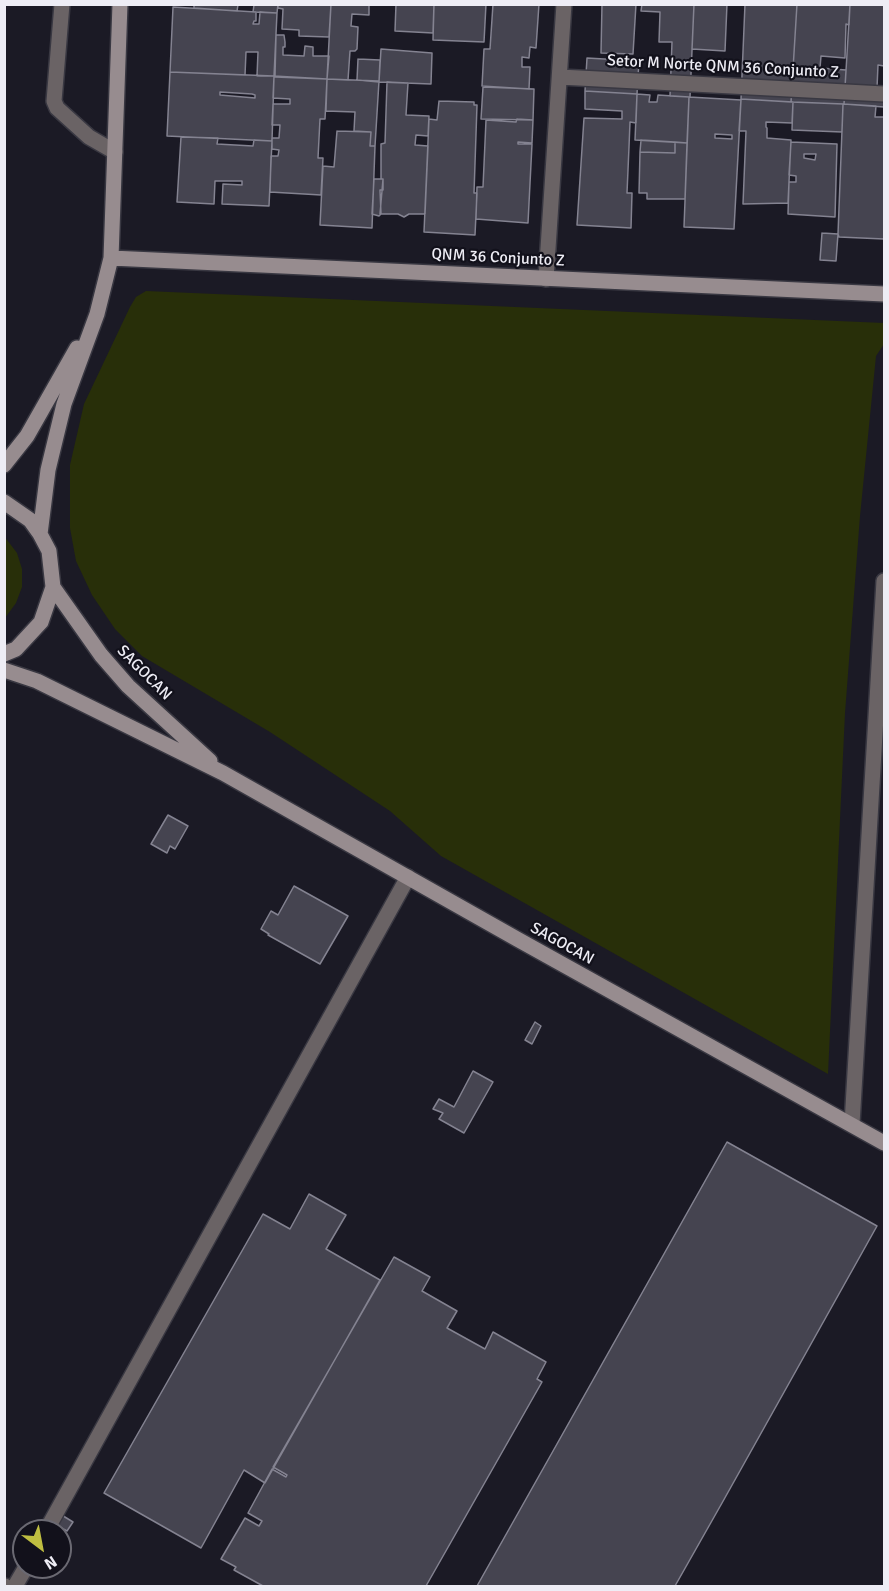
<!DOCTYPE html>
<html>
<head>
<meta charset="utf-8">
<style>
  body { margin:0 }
  #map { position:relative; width:889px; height:1591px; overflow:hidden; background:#1b1a25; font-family:Signika,sans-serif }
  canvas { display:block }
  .frame { position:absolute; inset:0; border:6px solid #eeedf5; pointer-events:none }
  .north { position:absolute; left:12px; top:1519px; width:60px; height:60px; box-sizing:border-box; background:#12111b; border:2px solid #6a6972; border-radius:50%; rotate:148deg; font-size:16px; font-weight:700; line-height:24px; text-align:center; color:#eeedf5 }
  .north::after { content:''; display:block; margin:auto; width:21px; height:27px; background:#bfbe41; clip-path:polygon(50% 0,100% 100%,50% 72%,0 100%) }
</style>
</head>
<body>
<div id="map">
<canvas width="889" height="1591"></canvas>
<div class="frame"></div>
<div class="north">N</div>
</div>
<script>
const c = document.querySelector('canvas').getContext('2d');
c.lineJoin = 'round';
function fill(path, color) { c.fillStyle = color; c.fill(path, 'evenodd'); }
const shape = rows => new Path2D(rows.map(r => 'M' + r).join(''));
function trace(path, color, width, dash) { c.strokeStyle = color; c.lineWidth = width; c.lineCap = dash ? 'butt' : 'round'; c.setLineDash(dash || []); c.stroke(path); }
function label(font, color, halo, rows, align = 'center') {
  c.font = font + ' Signika,sans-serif'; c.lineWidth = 4.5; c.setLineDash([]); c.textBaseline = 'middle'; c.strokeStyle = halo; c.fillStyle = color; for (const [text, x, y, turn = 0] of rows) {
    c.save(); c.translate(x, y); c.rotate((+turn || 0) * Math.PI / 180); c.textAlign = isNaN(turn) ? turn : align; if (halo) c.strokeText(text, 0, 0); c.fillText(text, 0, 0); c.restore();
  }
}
fill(shape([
  [146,291,884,323,884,344,876,356,860,516,845,713,828,1074,441,856,390,811,270,732,142,656,115,629,92,595,76,561,70,528,70,465,84,404,130,307,136,297],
  [4,536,17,553,22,569,22,587,16,603,5,618]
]), '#282f09');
const building = shape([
  [194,4,278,4,277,13,253,12,254,5,238,5,237,11,194,8,194,4],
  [278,4,331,4,329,37,299,36,299,30,282,29,283,9,278,8,278,4],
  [331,4,369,4,369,15,352,14,351,26,358,27,357,49,355,51,350,51,348,80,327,79,331,4],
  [396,4,434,4,433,33,395,31,396,4],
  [434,4,486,4,484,42,433,40,434,4],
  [493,4,539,4,536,48,530,47,529,58,522,57,522,67,530,67,529,89,482,86,484,49,490,49,493,4],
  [602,4,636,4,633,54,601,53,602,4],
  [642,4,694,4,690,97,670,96,672,42,659,42,660,12,641,11,642,4],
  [694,4,727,4,725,51,692,49,694,4],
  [745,4,797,4,791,102,741,99,745,4],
  [797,4,850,4,849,25,846,24,845,58,821,56,820,68,846,70,844,104,791,102,797,4],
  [850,4,884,4,884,66,878,65,877,88,884,88,884,107,844,104,850,4],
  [173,7,256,12,256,21,254,21,253,24,259,24,260,12,277,13,274,76,257,76,258,52,246,52,245,75,170,72,173,7],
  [276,35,284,35,285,42,285,47,283,47,283,55,304,56,305,46,313,47,313,56,329,56,327,79,275,77,276,35],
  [381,49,432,53,431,84,379,82,381,49],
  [587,58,639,61,637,94,585,91,587,58],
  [358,59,380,60,379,82,357,80,358,59],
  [170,72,274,76,272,141,167,136,170,72],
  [220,92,252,94,255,95,255,98,220,95,220,92],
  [274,76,327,79,325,119,320,119,318,158,323,158,321,195,270,192,271,156,278,156,279,150,272,149,272,138,279,138,280,125,272,125,273,104,290,104,290,99,273,98,274,76],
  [327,79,379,81,375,146,370,146,371,132,354,131,355,112,326,111,327,79],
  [387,82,408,83,406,115,429,116,428,136,416,135,415,145,428,146,425,214,409,214,404,217,398,214,380,214,383,179,381,179,381,144,385,143,387,82],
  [483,87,534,89,533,120,481,119,483,87],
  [585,91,637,94,636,123,630,122,629,147,627,193,632,193,631,228,577,225,584,118,622,119,622,111,585,109,585,91],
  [637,94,650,95,649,102,657,102,658,95,689,97,687,143,635,140,637,94],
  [689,97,741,100,734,229,684,227,689,97],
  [715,134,732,135,732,139,715,138,715,134],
  [741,99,793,102,792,123,766,122,766,127,767,128,767,138,791,140,788,203,743,204,746,131,739,131,741,99],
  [439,101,474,102,474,105,477,105,474,193,477,193,475,235,424,232,429,119,437,120,439,101],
  [793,102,843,104,842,132,792,130,793,102],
  [843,104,876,106,875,117,884,117,884,239,839,237,838,234,843,104],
  [517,119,533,120,532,143,518,142,518,144,532,144,528,223,476,219,477,187,483,187,486,120,516,122,517,119],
  [337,131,371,132,370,146,375,146,372,228,320,225,323,166,334,167,337,131],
  [181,137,218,138,217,144,253,146,254,140,272,141,269,206,222,204,223,184,242,185,242,181,215,181,214,204,177,202,181,137],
  [641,140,675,142,675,153,640,152,641,140],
  [675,142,687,143,685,199,647,199,647,193,639,193,640,152,675,153,675,142],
  [791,142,837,144,835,217,788,214,789,182,796,182,796,176,789,175,791,142],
  [804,154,816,154,815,160,804,158,804,154],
  [374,179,383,179,383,190,380,190,381,214,379,216,372,214,374,179],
  [822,233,838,234,836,261,820,260,822,233],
  [168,815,188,826,175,849,170,846,167,853,151,844,168,815],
  [294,886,348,916,320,964,268,935,269,934,261,929,271,911,278,915,294,886],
  [535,1022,541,1026,532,1044,525,1040,535,1022],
  [473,1071,493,1082,464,1133,439,1119,443,1113,433,1109,439,1099,454,1107,473,1071],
  [727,1142,877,1226,722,1503,675,1586,477,1586,727,1142],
  [309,1194,346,1215,326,1249,380,1280,265,1483,244,1470,201,1548,104,1493,263,1214,290,1229,309,1194],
  [394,1257,430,1277,422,1291,457,1311,447,1328,485,1349,493,1332,546,1362,537,1379,542,1382,426,1586,263,1586,234,1570,236,1567,221,1559,245,1518,259,1526,262,1521,248,1513,272,1469,286,1477,287,1475,273,1467,394,1257],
  [60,1514,73,1522,67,1531,54,1524,60,1514]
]);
fill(building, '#454450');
trace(building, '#848391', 1.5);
const lane = shape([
  [62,4,54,101,57,108,89,137,115,152],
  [46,1531,408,877],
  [15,1586,26,1567]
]);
const street = shape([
  [560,77,884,94],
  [546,279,564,4],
  [852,1124,884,581],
  [4,1586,5,1586]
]);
const secondary = shape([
  [111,258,884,294],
  [4,465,27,436,77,348],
  [4,502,30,520,40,534,49,551,53,587,41,622,16,649,4,654],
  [40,534,48,470,64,404,97,314,111,258,120,4],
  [53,587,101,655,128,686,210,761],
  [4,670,37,681,223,773,517,939,884,1143]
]);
trace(lane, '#393842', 18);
trace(street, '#393842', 18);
trace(secondary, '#393842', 18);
trace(lane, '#6a6365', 15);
trace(street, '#6a6365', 15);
trace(secondary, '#978c8f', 15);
label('16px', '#eeedf5', '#12111b', [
  ["Setor M Norte QNM 36 Conjunto Z",723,67,3],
  ["QNM 36 Conjunto Z",498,258,3],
  ["SAGOCAN",144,673,45],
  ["SAGOCAN",562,944,29]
]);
</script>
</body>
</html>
